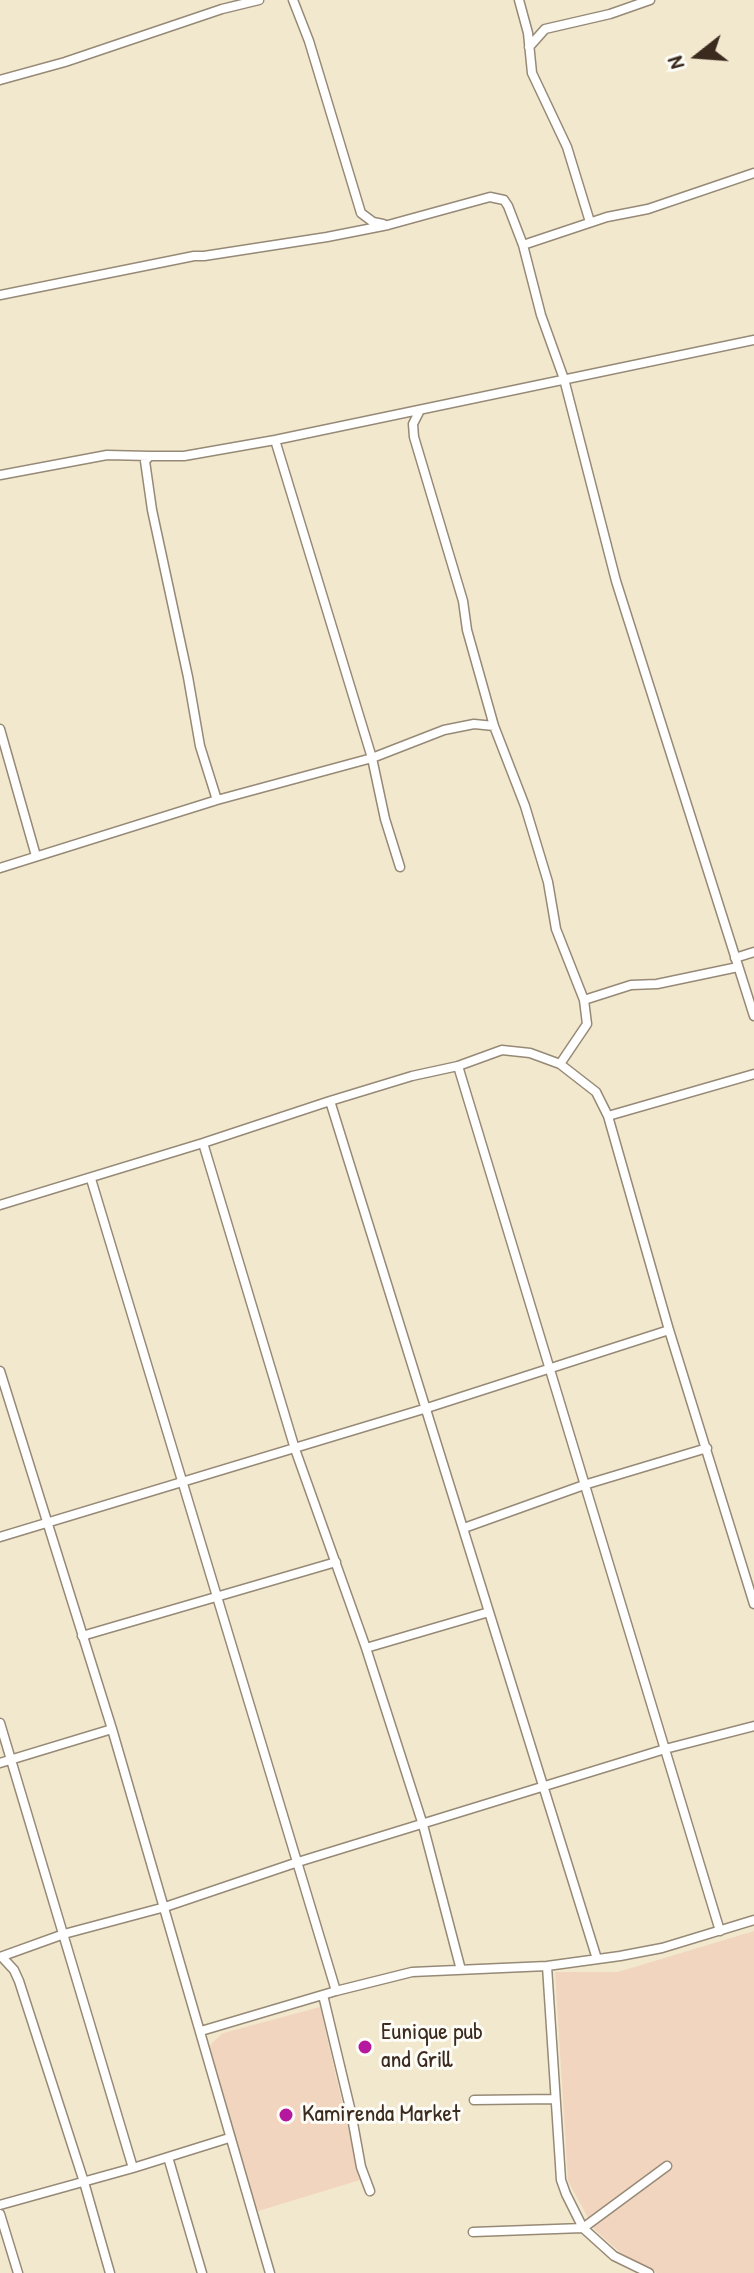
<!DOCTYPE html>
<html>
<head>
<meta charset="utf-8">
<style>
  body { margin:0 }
  #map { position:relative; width:754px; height:2273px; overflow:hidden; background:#f2e8ce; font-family:"Patrick Hand",sans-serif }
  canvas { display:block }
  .north { position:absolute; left:658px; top:16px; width:80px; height:80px; -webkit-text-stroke:6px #fdfcf7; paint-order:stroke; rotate:253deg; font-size:22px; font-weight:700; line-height:32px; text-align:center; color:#3b2a1e }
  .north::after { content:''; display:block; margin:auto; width:28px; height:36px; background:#3b2a1e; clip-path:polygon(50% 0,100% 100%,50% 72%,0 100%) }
</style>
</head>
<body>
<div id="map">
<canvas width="754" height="2273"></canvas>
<div class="north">N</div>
</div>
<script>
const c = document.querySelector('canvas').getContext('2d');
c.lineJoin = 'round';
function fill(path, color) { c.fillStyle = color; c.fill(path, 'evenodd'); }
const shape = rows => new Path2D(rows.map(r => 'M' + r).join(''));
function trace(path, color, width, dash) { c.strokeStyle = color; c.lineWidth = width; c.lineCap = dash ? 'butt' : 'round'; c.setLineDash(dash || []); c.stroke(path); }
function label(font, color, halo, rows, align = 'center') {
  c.font = font + ' "Patrick Hand",sans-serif'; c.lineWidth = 6; c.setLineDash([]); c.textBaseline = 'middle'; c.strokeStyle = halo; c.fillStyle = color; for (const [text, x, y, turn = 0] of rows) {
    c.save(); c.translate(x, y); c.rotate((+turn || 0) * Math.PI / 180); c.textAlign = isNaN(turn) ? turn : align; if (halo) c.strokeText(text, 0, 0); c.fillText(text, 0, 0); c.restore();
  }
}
fill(shape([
  [754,1931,754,2273,657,2273,621,2253,594,2229,568,2181,555,1972,618,1972],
  [320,2007,360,2180,255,2212,209,2051,211,2044,223,2033]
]), '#f2d5be');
const street = shape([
  [293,0,309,41,361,213,373,222,383,224],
  [519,0,528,33,532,73,567,147,590,222],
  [529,47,545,29,610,14,650,0],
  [0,80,65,62,222,9,259,0],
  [523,245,607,217,648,209,754,173],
  [0,295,194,256,204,256,327,237,388,225,490,197,504,200,508,206,523,245,541,315,564,379,616,581,754,1016],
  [419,412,413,424,414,437,463,601,467,630,494,726,525,806,548,882,556,929,584,1000,587,1024,560,1064],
  [275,440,372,758,385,819,400,867],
  [0,475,107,455,150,456],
  [0,729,36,856],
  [217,800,200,746,188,677,152,510,145,461,150,456,184,456,275,440,754,340],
  [0,868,217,800,372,758,444,730,474,724,494,726],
  [735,958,754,952],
  [584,1000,631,985,657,984,738,967],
  [458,1066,720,1931],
  [330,1101,597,1959],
  [608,1116,754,1074],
  [203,1143,295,1449,366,1648,423,1825,461,1970],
  [91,1179,336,1991],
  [0,1205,203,1143,330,1101,412,1076,458,1066,502,1050,530,1053,560,1064,596,1092,608,1116,669,1330,754,1604],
  [0,1371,112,1729,270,2273],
  [464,1528,584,1485,707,1448],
  [0,1537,427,1408,669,1330],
  [82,1636,336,1562],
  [366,1648,489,1612],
  [0,1723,133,2168],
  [0,1763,112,1729],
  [0,1957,64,1934,165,1907,298,1862,665,1749,754,1726],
  [2,1957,14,1970,19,1981,84,2182,110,2273],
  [547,1966,561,2180,566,2194,583,2228,614,2256,649,2273],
  [323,1995,351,2112,361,2167,370,2191],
  [201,2031,336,1991,412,1972,547,1966,620,1956,662,1948,754,1920],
  [474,2100,555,2099],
  [168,2157,202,2273],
  [0,2205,133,2168,229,2138],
  [0,2214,18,2273],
  [473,2232,583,2228,667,2166]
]);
trace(street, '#968976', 11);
trace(street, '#fff', 8);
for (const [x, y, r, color] of [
  [365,2047,8,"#b5179e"],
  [286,2115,8,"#b5179e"]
]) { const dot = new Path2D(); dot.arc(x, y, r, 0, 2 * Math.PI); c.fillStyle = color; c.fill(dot); trace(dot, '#fdfcf7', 3); }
label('24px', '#3b2a1e', '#fdfcf7', [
  ["Eunique pub",381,2033],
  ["and Grill",381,2061],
  ["Kamirenda Market",302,2115]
], 'left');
</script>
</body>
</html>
